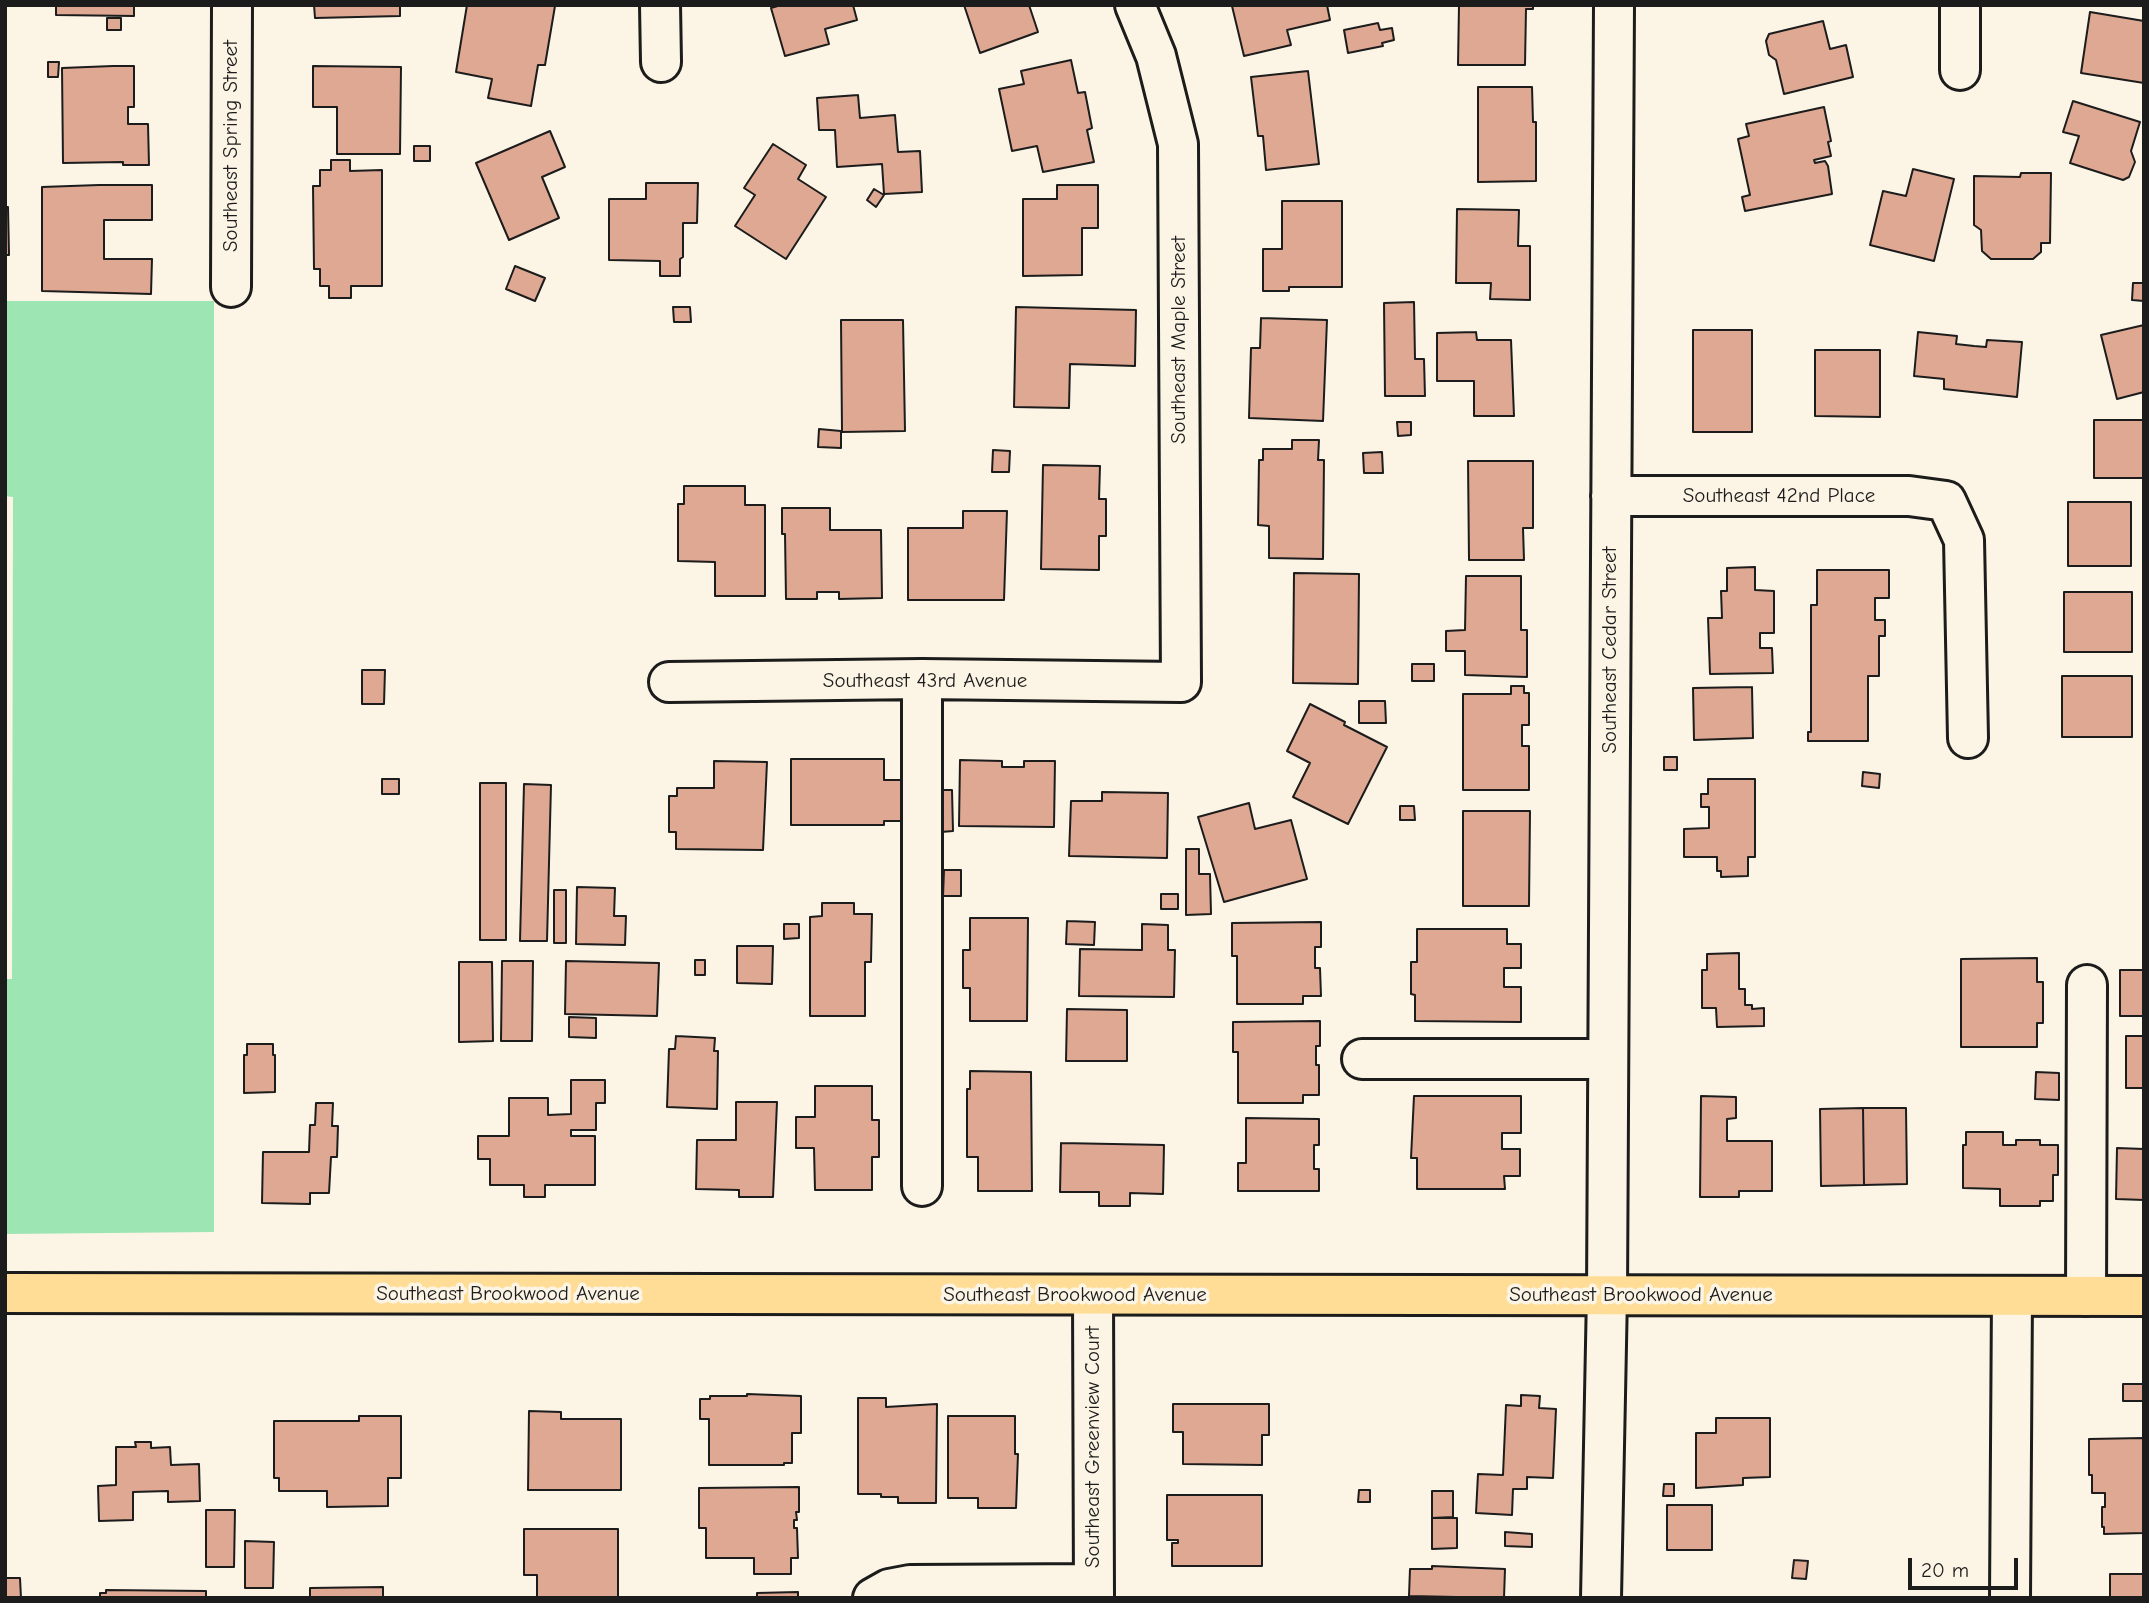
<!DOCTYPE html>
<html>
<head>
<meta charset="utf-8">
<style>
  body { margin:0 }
  #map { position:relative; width:2149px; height:1603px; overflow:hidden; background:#fcf5e5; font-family:"Comic Neue",sans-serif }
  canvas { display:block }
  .frame { position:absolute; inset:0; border:7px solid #1c1c1c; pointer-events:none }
  .scale { position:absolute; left:1908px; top:1558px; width:110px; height:32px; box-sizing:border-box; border:4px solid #1c1c1c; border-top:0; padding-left:9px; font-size:21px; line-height:24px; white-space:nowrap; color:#1c1c1c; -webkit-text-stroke:5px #fcf5e5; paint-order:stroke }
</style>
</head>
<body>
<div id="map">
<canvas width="2149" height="1603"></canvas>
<div class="frame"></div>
<div class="scale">20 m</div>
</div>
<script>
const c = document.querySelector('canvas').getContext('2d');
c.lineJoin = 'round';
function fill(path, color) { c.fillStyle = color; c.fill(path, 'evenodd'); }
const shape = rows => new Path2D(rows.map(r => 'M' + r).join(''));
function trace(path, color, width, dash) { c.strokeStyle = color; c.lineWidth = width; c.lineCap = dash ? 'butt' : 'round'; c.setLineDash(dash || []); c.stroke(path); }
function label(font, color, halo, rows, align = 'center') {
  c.font = font + ' "Comic Neue",sans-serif'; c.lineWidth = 7; c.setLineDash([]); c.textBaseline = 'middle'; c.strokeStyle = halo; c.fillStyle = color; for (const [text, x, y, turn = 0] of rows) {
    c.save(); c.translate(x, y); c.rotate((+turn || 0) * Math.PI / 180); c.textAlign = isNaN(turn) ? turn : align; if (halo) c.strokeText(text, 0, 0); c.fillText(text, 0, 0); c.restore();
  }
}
fill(shape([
  [5,301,214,301,214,1232,5,1234,5,979,12,979,13,497,5,496]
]), '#9de5b3');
const building = shape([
  [56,5,134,5,134,16,56,15,56,5],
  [314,5,400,5,400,16,315,18,314,5],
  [467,5,555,6,545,65,538,65,531,106,488,98,492,79,456,72,467,5],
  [781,5,853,5,857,20,825,29,829,44,785,56,771,8,781,5],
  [964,5,1029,5,1038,32,980,53,964,5],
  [1327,5,1330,20,1287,30,1291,45,1244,56,1232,6,1327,5],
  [1459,5,1533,5,1533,9,1526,9,1525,65,1458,65,1459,5],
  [2090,12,2144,21,2144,83,2081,73,2090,12],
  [107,18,121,18,121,30,107,30,107,18],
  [1823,21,1830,49,1846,45,1853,77,1784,94,1776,60,1769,55,1766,41,1769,34,1823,21],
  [1378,23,1380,30,1392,28,1394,40,1382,43,1383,46,1348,53,1344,30,1378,23],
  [1071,60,1078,93,1085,92,1092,128,1087,130,1094,162,1043,172,1037,146,1012,151,999,89,1024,84,1021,71,1071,60],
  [48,62,59,62,58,77,48,77,48,62],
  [113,66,134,66,134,107,128,107,128,124,148,124,149,165,123,165,123,162,63,163,62,68,113,66],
  [313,66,401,67,400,154,337,154,337,107,313,107,313,66],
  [1308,71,1319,164,1266,170,1263,136,1258,136,1251,77,1308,71],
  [1478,87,1532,87,1533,122,1536,122,1536,181,1478,182,1478,87],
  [858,95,860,118,895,115,898,152,920,151,922,192,884,194,882,164,837,167,835,130,819,130,817,98,858,95],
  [2073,101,2140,122,2131,151,2135,162,2129,177,2123,180,2070,163,2079,136,2063,132,2073,101],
  [1824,107,1831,141,1828,142,1831,156,1814,160,1815,163,1825,161,1828,166,1832,194,1745,211,1742,197,1750,195,1738,139,1749,136,1746,124,1824,107],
  [550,131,565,167,542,177,559,218,509,240,476,163,550,131],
  [773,144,806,165,798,179,826,197,786,259,735,226,755,195,744,188,773,144],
  [414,146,430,146,430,161,414,161,414,146],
  [331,160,350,160,350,171,382,170,382,286,351,286,351,298,329,298,329,286,320,286,320,269,314,269,313,186,320,186,320,170,331,170,331,160],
  [1913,169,1954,179,1934,261,1870,245,1883,191,1906,196,1913,169],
  [2021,173,2051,173,2050,243,2041,243,2041,252,2033,259,1991,259,1982,251,1981,230,1974,225,1974,176,2020,177,2021,173],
  [646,183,698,183,697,223,683,223,683,257,680,259,680,276,660,276,660,261,609,260,609,199,646,199,646,183],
  [99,185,152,185,152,220,104,220,104,259,152,259,151,294,42,291,42,187,99,185],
  [1057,185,1098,185,1098,228,1082,228,1082,275,1023,276,1023,199,1057,199,1057,185],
  [874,189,884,195,876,207,867,200,874,189],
  [1282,201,1342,201,1342,287,1289,287,1289,291,1263,291,1263,249,1282,249,1282,201],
  [5,207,8,207,9,255,5,255,5,207],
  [1457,209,1519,210,1518,246,1530,246,1530,300,1490,299,1491,283,1456,283,1457,209],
  [515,266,545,278,535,301,506,289,515,266],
  [2133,283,2144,283,2144,301,2132,300,2133,283],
  [1414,302,1415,359,1424,359,1425,396,1385,396,1384,303,1414,302],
  [673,307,690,307,691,322,674,322,673,307],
  [1016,307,1136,310,1135,366,1070,364,1069,408,1014,407,1016,307],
  [1261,318,1327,320,1323,421,1249,418,1251,348,1260,348,1261,318],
  [841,320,903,320,905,431,842,432,841,320],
  [2144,325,2144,392,2117,399,2101,335,2144,325],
  [1693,330,1752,330,1752,432,1693,432,1693,330],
  [1476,332,1477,340,1511,340,1514,416,1474,416,1474,381,1437,381,1437,333,1476,332],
  [1918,332,1957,336,1956,344,1974,346,1986,347,1987,340,2022,342,2017,397,1944,389,1944,379,1914,376,1918,332],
  [1815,350,1880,350,1880,417,1815,416,1815,350],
  [2094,420,2144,420,2144,478,2094,478,2094,420],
  [1397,422,1411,422,1411,435,1398,436,1397,422],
  [819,429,841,431,841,448,818,447,819,429],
  [1292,440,1319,440,1318,460,1324,460,1323,559,1269,558,1269,526,1258,525,1259,460,1263,460,1263,449,1292,449,1292,440],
  [993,450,1010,451,1009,472,992,472,993,450],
  [1382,452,1383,473,1364,473,1363,453,1382,452],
  [1468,461,1533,461,1533,528,1523,528,1524,560,1469,560,1468,461],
  [1043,465,1100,466,1099,499,1106,499,1106,536,1099,536,1099,570,1041,569,1043,465],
  [684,486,745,486,745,505,765,505,765,596,715,596,715,562,678,561,678,504,684,504,684,486],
  [2068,502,2131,502,2131,566,2068,566,2068,502],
  [782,508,830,508,830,530,881,530,882,598,839,599,839,592,817,592,817,599,786,599,785,534,782,534,782,508],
  [963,511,1007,511,1004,600,908,600,908,528,963,528,963,511],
  [1755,567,1755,590,1774,591,1774,633,1760,633,1760,648,1772,648,1773,673,1710,674,1708,618,1722,618,1721,591,1727,591,1727,568,1755,567],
  [1817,570,1889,570,1889,598,1875,598,1875,620,1885,620,1885,636,1879,636,1879,676,1868,676,1868,741,1808,741,1808,732,1811,732,1811,605,1817,605,1817,570],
  [1294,573,1359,574,1358,684,1293,683,1294,573],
  [1466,576,1521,576,1521,630,1527,630,1527,677,1465,675,1465,651,1446,651,1446,631,1465,630,1466,576],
  [2064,592,2132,592,2132,652,2064,652,2064,592],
  [1412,664,1434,664,1434,681,1412,681,1412,664],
  [362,670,385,670,384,704,362,704,362,670],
  [2062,676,2132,676,2132,737,2062,737,2062,676],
  [1511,686,1524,686,1524,693,1529,693,1529,725,1522,725,1522,746,1529,746,1529,790,1463,790,1463,694,1511,694,1511,686],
  [1752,687,1753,738,1694,740,1693,688,1752,687],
  [1359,701,1385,701,1386,723,1359,723,1359,701],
  [1310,704,1345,722,1344,725,1387,747,1348,824,1293,797,1310,763,1287,751,1310,704],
  [1664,757,1677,757,1677,770,1664,770,1664,757],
  [791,759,884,759,884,780,905,780,905,821,884,821,884,825,791,825,791,759],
  [960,760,1002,761,1002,767,1024,767,1024,761,1055,761,1054,827,959,826,960,760],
  [714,761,767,762,763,850,676,849,676,832,669,832,669,796,677,796,677,788,714,788,714,761],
  [1863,772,1880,774,1879,788,1862,786,1863,772],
  [382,779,399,779,399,794,382,794,382,779],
  [1708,779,1755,779,1755,857,1748,857,1748,876,1721,877,1721,871,1717,871,1717,857,1684,857,1684,829,1709,828,1709,807,1701,807,1701,794,1708,794,1708,779],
  [480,783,506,783,506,940,480,940,480,783],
  [524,784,551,785,547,941,520,941,524,784],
  [940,790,952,790,953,831,941,832,940,790],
  [1102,792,1168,793,1167,858,1069,856,1071,801,1102,801,1102,792],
  [1249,803,1255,829,1291,820,1307,879,1224,902,1198,817,1249,803],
  [1400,806,1414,806,1415,820,1400,820,1400,806],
  [1463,811,1530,811,1529,906,1463,906,1463,811],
  [1186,849,1199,849,1199,874,1210,874,1211,914,1186,915,1186,849],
  [944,870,961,870,961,896,943,896,944,870],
  [577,887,615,888,614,916,626,916,625,945,576,944,577,887],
  [554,890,566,890,566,943,554,943,554,890],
  [1161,894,1178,894,1178,909,1161,909,1161,894],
  [822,903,854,903,854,914,872,914,871,962,865,962,865,1016,810,1016,810,917,822,916,822,903],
  [970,918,1028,918,1027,1021,970,1021,970,988,963,988,963,950,970,950,970,918],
  [1067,921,1095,922,1094,945,1066,944,1067,921],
  [1321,922,1321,947,1315,947,1315,968,1320,968,1321,996,1303,996,1303,1004,1237,1004,1237,956,1232,956,1232,923,1321,922],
  [784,924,799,924,799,938,784,939,784,924],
  [1142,924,1168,925,1168,950,1175,950,1174,997,1079,996,1080,949,1142,950,1142,924],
  [1417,929,1507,929,1507,944,1521,944,1521,968,1504,968,1504,987,1521,987,1521,1022,1415,1021,1415,995,1411,994,1411,962,1417,962,1417,929],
  [737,946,773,946,772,984,737,983,737,946],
  [1739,953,1739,989,1745,989,1745,1005,1752,1005,1752,1009,1764,1008,1764,1026,1717,1027,1716,1008,1702,1008,1702,970,1707,970,1707,954,1739,953],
  [2037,958,2037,982,2043,982,2043,1023,2037,1023,2037,1047,1961,1047,1961,959,2037,958],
  [695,960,705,960,705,975,695,975,695,960],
  [502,961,533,961,532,1041,501,1041,502,961],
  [566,961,659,963,657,1016,565,1014,566,961],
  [459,962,492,962,493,1041,459,1042,459,962],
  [2120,970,2144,970,2144,1016,2120,1016,2120,970],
  [1067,1009,1127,1010,1127,1061,1066,1061,1067,1009],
  [569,1017,596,1018,596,1038,569,1037,569,1017],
  [1320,1021,1320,1046,1316,1046,1316,1065,1319,1065,1319,1095,1303,1095,1303,1103,1238,1103,1238,1052,1233,1052,1233,1022,1320,1021],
  [676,1036,715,1038,714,1051,718,1051,717,1109,667,1107,669,1049,675,1049,676,1036],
  [2126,1036,2144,1036,2144,1088,2126,1088,2126,1036],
  [247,1044,273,1044,273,1055,275,1055,275,1092,244,1093,244,1055,247,1055,247,1044],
  [970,1071,1031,1072,1032,1191,978,1191,978,1157,967,1157,967,1089,970,1089,970,1071],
  [2036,1072,2059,1073,2059,1100,2035,1099,2036,1072],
  [571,1080,605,1080,605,1103,596,1103,596,1130,571,1130,571,1136,595,1136,595,1185,545,1185,545,1197,524,1197,524,1185,490,1185,490,1159,478,1159,478,1136,509,1136,509,1098,548,1098,548,1115,571,1114,571,1080],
  [815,1086,872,1086,872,1120,879,1120,879,1157,872,1157,872,1190,815,1190,814,1148,796,1148,796,1117,815,1117,815,1086],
  [1414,1096,1521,1096,1521,1133,1502,1133,1502,1149,1520,1149,1520,1176,1504,1176,1505,1189,1417,1189,1417,1158,1411,1158,1414,1096],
  [1701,1096,1736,1097,1736,1118,1727,1119,1727,1141,1772,1141,1772,1191,1739,1191,1739,1197,1700,1197,1701,1096],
  [736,1102,777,1102,773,1197,739,1197,739,1190,696,1189,697,1140,736,1140,736,1102],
  [316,1103,333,1103,332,1126,338,1126,337,1157,331,1157,329,1193,310,1193,310,1204,262,1203,263,1152,309,1152,310,1125,315,1125,316,1103],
  [1863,1108,1864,1185,1821,1186,1820,1109,1863,1108],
  [1863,1108,1906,1108,1907,1184,1864,1185,1863,1108],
  [1246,1118,1319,1119,1319,1145,1314,1145,1314,1169,1319,1169,1319,1191,1238,1191,1238,1163,1246,1163,1246,1118],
  [1966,1132,2003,1132,2003,1145,2016,1145,2016,1140,2040,1140,2040,1145,2058,1145,2058,1175,2053,1175,2053,1201,2040,1201,2040,1206,2000,1206,2000,1189,1963,1188,1963,1145,1966,1145,1966,1132],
  [1061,1143,1164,1145,1163,1194,1130,1193,1130,1206,1099,1206,1099,1192,1060,1192,1061,1143],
  [2117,1148,2144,1149,2144,1200,2116,1199,2117,1148],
  [2123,1384,2144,1384,2144,1401,2123,1401,2123,1384],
  [747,1394,801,1396,801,1433,792,1433,792,1463,784,1463,784,1465,709,1465,709,1419,700,1419,700,1399,710,1399,710,1396,747,1396,747,1394],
  [1521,1395,1540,1396,1539,1408,1556,1409,1553,1478,1527,1477,1527,1489,1513,1489,1512,1515,1476,1513,1478,1474,1503,1475,1506,1405,1521,1406,1521,1395],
  [858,1398,886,1398,886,1407,937,1404,936,1503,898,1503,898,1497,881,1497,881,1494,858,1494,858,1398],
  [1173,1404,1269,1404,1269,1435,1262,1435,1262,1465,1183,1464,1183,1432,1173,1432,1173,1404],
  [529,1411,561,1412,561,1419,621,1419,621,1490,528,1490,529,1411],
  [359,1416,401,1416,401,1478,388,1478,388,1506,327,1507,327,1491,279,1491,279,1478,274,1478,274,1421,359,1421,359,1416],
  [948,1416,1015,1416,1015,1454,1018,1454,1016,1508,978,1508,978,1498,948,1498,948,1416],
  [1716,1418,1770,1418,1770,1477,1743,1478,1743,1485,1696,1488,1696,1433,1716,1433,1716,1418],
  [2144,1438,2144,1533,2104,1534,2104,1527,2102,1527,2102,1507,2105,1507,2105,1493,2092,1493,2092,1475,2089,1475,2089,1439,2144,1438],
  [135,1442,151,1442,151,1448,170,1447,171,1465,199,1464,200,1501,168,1502,168,1491,133,1492,133,1520,99,1521,98,1486,116,1485,116,1447,136,1447,135,1442],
  [1664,1484,1674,1484,1674,1496,1663,1496,1664,1484],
  [799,1487,799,1512,796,1512,797,1520,794,1520,794,1528,797,1528,798,1558,791,1558,791,1574,754,1574,754,1558,706,1558,706,1528,699,1528,699,1488,799,1487],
  [1359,1490,1370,1490,1370,1502,1358,1502,1359,1490],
  [1432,1491,1453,1491,1453,1517,1432,1518,1432,1491],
  [1167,1495,1262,1495,1262,1566,1172,1566,1172,1543,1178,1543,1178,1540,1167,1540,1167,1495],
  [1667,1505,1712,1505,1712,1550,1667,1550,1667,1505],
  [206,1510,235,1510,234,1567,206,1567,206,1510],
  [1432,1518,1457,1518,1457,1548,1432,1549,1432,1518],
  [524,1529,618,1529,618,1598,537,1598,537,1575,524,1575,524,1529],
  [1505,1532,1532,1534,1532,1547,1505,1546,1505,1532],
  [245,1541,274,1542,273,1588,245,1588,245,1541],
  [1794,1560,1808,1561,1806,1579,1792,1578,1794,1560],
  [1432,1566,1505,1569,1504,1598,1409,1596,1410,1569,1432,1569,1432,1566],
  [2110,1574,2144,1574,2144,1598,2110,1598,2110,1574],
  [5,1578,20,1578,21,1598,5,1598,5,1578],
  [383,1587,383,1598,310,1598,310,1588,383,1587],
  [106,1590,206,1591,206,1598,100,1598,100,1593,106,1593,106,1590],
  [798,1592,798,1598,757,1598,757,1593,798,1592]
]);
fill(building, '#dea893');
trace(building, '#1c1c1c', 2);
const minor = shape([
  [660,5,661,62],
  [1960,5,1960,70],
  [231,287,232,5],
  [1611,496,1909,496,1946,501,1964,540,1968,738],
  [922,679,922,1186],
  [669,682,922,679,1181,682,1178,144,1156,56,1135,5],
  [1362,1059,1608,1059],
  [1093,1295,1094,1598],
  [2086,1296,2087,985],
  [873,1598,889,1589,910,1585,1094,1584],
  [1601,1598,1607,1294,1614,5],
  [2010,1598,2012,1296]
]);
const major = shape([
  [5,1293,2144,1296]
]);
trace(minor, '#1c1c1c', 44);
trace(major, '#1c1c1c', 44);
trace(minor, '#fcf5e5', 38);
trace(major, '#ffdd96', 38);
label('21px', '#1c1c1c', '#fcf5e5', [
  ["Southeast Spring Street",231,146,-90],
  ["Southeast Maple Street",1179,340,-90],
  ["Southeast 42nd Place",1779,496],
  ["Southeast Cedar Street",1610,650,-90],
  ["Southeast 43rd Avenue",925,681],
  ["Southeast Brookwood Avenue",508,1294],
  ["Southeast Brookwood Avenue",1075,1295],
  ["Southeast Brookwood Avenue",1641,1295],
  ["Southeast Greenview Court",1093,1447,-90]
]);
</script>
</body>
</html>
